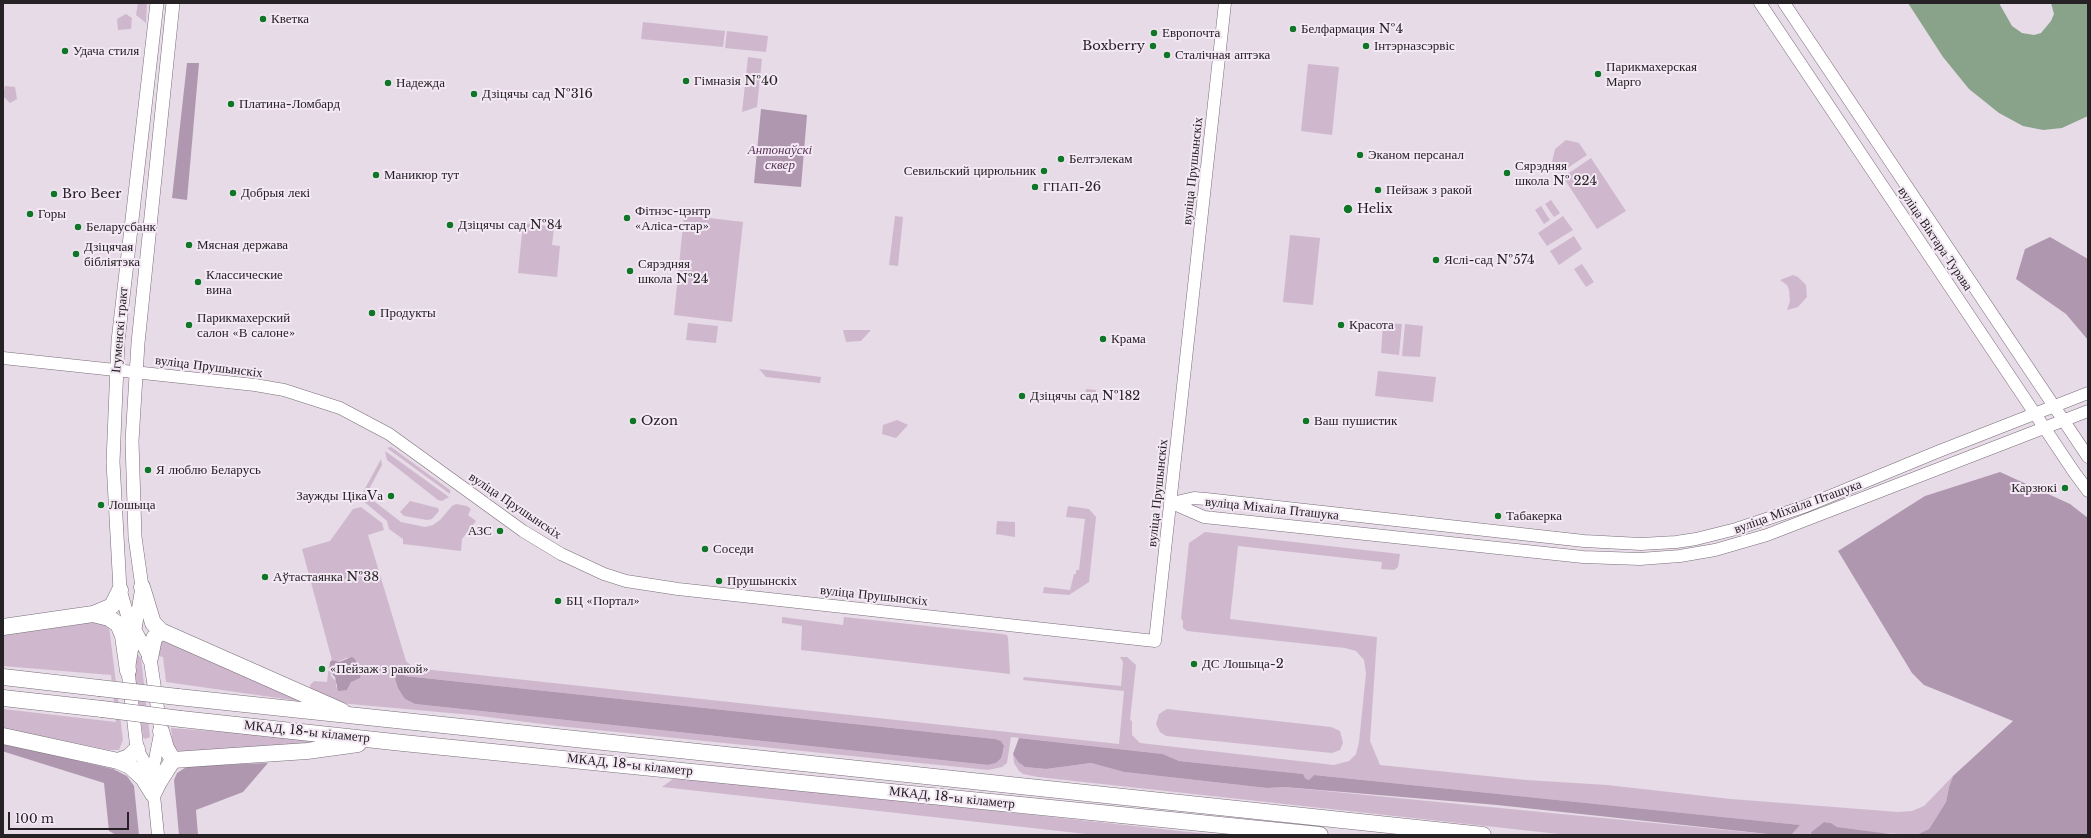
<!DOCTYPE html>
<html>
<head>
<meta charset="utf-8">
<style>
  body { margin:0 }
  #map { position:relative; width:2091px; height:838px; overflow:hidden; background:#e6dbe6; font-family:"Libre Baskerville",serif }
  canvas { display:block }
  .frame { position:absolute; inset:0; border:4px solid #252125; pointer-events:none }
  .scale { position:absolute; left:8px; top:812px; width:121px; height:18px; box-sizing:border-box; border:2px solid #252125; border-top:0; padding-left:5px; font-size:12px; line-height:14px; white-space:nowrap; color:#252125; -webkit-text-stroke:3px #f3e8f3; paint-order:stroke }
</style>
</head>
<body>
<div id="map">
<canvas width="2091" height="838"></canvas>
<div class="frame"></div>
<div class="scale">100 m</div>
</div>
<script>
const c = document.querySelector('canvas').getContext('2d');
c.lineJoin = 'round';
function fill(path, color) { c.fillStyle = color; c.fill(path, 'evenodd'); }
const shape = rows => new Path2D(rows.map(r => 'M' + r).join(''));
function trace(path, color, width, dash) { c.strokeStyle = color; c.lineWidth = width; c.lineCap = dash ? 'butt' : 'round'; c.setLineDash(dash || []); c.stroke(path); }
function label(font, color, halo, rows, align = 'center') {
  c.font = font + ' "Libre Baskerville",serif'; c.lineWidth = 4; c.setLineDash([]); c.textBaseline = 'middle'; c.strokeStyle = halo; c.fillStyle = color; for (const [text, x, y, turn = 0] of rows) {
    c.save(); c.translate(x, y); c.rotate((+turn || 0) * Math.PI / 180); c.textAlign = isNaN(turn) ? turn : align; if (halo) c.strokeText(text, 0, 0); c.fillText(text, 0, 0); c.restore();
  }
}
fill(shape([
  [138,3,147,3,146,23,136,15],
  [126,14,132,18,131,29,118,30,117,19],
  [643,22,725,31,723,47,641,39],
  [727,31,768,36,766,52,725,48],
  [748,57,762,59,757,107,742,112],
  [1308,64,1339,67,1332,135,1301,131],
  [5,86,15,87,17,99,10,103,3,96],
  [1566,140,1579,143,1587,155,1560,173,1552,162,1555,149],
  [1591,158,1626,211,1597,229,1563,177],
  [1551,200,1560,213,1554,217,1545,204],
  [1541,206,1550,220,1544,224,1535,210],
  [684,215,743,222,732,322,674,315],
  [895,216,903,217,898,266,889,265],
  [1563,216,1573,230,1547,246,1538,233],
  [523,223,554,227,552,245,560,246,557,277,518,273],
  [1290,235,1320,238,1313,305,1283,302],
  [1574,236,1582,249,1559,265,1550,251],
  [1582,264,1594,282,1586,287,1574,269],
  [1793,275,1798,277,1806,285,1807,297,1798,307,1787,310,1790,301,1789,290,1787,285,1780,280],
  [688,323,718,326,716,343,686,340],
  [1383,323,1402,324,1399,355,1381,353],
  [1405,324,1423,326,1420,357,1402,356],
  [843,330,871,330,861,341,846,342],
  [759,369,821,377,820,383,766,377],
  [1378,371,1436,377,1433,402,1375,396],
  [1086,389,1096,390,1095,401,1085,400],
  [897,420,908,425,896,438,882,434,883,425],
  [391,447,450,490,450,494,387,448],
  [385,451,449,497,442,501,438,500,387,460],
  [381,459,382,465,366,495,401,522,425,527,433,525,440,520,452,506,456,504,467,506,471,509,468,515,476,521,462,539,461,551,403,544,403,539,389,529,387,521,362,500,361,496],
  [410,501,438,508,439,511,432,519,427,520,404,516,400,512],
  [1068,506,1089,509,1096,517,1089,582,1069,595,1043,593,1044,587,1070,590,1074,574,1076,574,1076,570,1079,570,1085,519,1066,517],
  [361,507,382,523,384,530,368,535,406,661,414,668,1119,744,1124,691,1023,680,1024,677,1121,686,1123,662,1120,657,1127,657,1136,665,1130,720,1132,721,1132,735,1140,743,1334,765,1349,761,1356,754,1359,742,1366,673,1364,660,1356,651,1345,648,1187,631,1183,628,1183,621,1181,618,1189,543,1205,532,1400,554,1398,567,1394,570,1381,569,1382,562,1238,546,1230,619,1377,637,1370,741,1380,765,1526,780,1607,785,1731,799,1898,812,1912,811,1924,806,1953,776,1949,787,1946,802,1929,829,1916,835,1881,833,1837,827,1831,823,1824,822,1810,833,1811,835,1791,835,1799,825,1314,775,1310,780,1305,778,1302,774,1179,761,1163,754,1011,737,1007,763,1002,767,988,770,558,726,472,715,339,703,310,690,310,685,314,681,327,682,329,666,331,676,336,681,336,687,347,690,351,682,361,673,355,659,346,658,338,662,332,660,302,549,330,541,353,509],
  [403,673,405,676,995,739,1001,741,1004,747,1003,751,996,763,988,765,415,704,405,699],
  [997,521,1015,522,1015,537,996,534],
  [782,617,843,625,844,617,1002,634,1007,635,1008,638,1010,674,801,650,802,626,782,623],
  [98,619,109,626,123,740,119,750,109,750,3,728,3,709,116,722,111,675,3,666,3,633],
  [161,637,306,702,166,682,163,657,158,656],
  [138,655,141,658,150,737,145,739,143,737,133,659,134,656],
  [1167,709,1331,727,1340,731,1343,743,1340,750,1332,753,1166,736,1160,732,1156,724,1159,714],
  [171,728,345,741,177,753,173,745],
  [1013,754,1018,762,1025,767,1046,769,1091,763,1124,772,1267,788,1284,787,1777,835,1568,835,1038,777,1023,774,1019,771,1014,763],
  [677,776,1217,835,1095,835,662,787]
]), '#cfb8ce');
fill(shape([
  [187,63,199,63,187,200,172,198],
  [761,109,807,115,801,187,754,183],
  [2050,237,2088,259,2088,340,2066,314,2016,279,2025,249],
  [2000,472,2070,504,2088,518,2088,835,1916,835,1929,829,1946,802,1949,787,1953,776,2013,721,1924,685,1912,673,1838,551,1925,496],
  [352,657,355,659,361,673,360,678,351,682,347,690,338,691,335,677,329,671,330,662,332,660,339,662],
  [399,671,402,671,405,676,995,739,1001,741,1004,746,1003,751,1001,758,996,763,988,765,415,704,405,699,398,688,395,678,395,673],
  [1019,738,1163,754,1179,761,1303,774,1305,778,1309,780,1314,775,1800,825,1792,834,1777,835,1497,805,1284,787,1267,788,1124,772,1091,763,1046,769,1025,767,1018,762,1013,754],
  [3,743,113,769,127,776,134,786,139,835,116,835,109,831,104,783,5,752,3,751],
  [268,763,243,792,196,810,198,835,179,835,174,780,177,773,188,766],
  [1824,822,1831,823,1837,827,1898,835,1814,835,1810,833]
]), '#b097b0');
fill(shape([
  [1908,3,1999,3,2012,26,2022,33,2034,35,2041,33,2051,21,2054,14,2051,3,2088,3,2088,116,2062,128,2043,130,2023,126,1999,113,1969,89,1943,57]
]), '#89a38a');
const secondary = shape([
  [1760,3,2074,472,2088,491],
  [1784,3,2088,457],
  [3,358,255,385,284,390,340,408,389,434,523,531,561,554,604,574,626,581,678,589,1155,641,1225,3],
  [1172,503,1204,517,1583,557,1640,559,1680,556,1715,550,1767,535,2088,411],
  [1172,503,1194,498,1206,499,1584,541,1641,544,1676,542,1696,539,1736,529,1806,506,1937,452,2088,393],
  [137,749,152,775],
  [158,835,152,775,160,734]
]);
const primary = shape([
  [157,3,118,341,113,462,120,590,128,617,150,658,160,725],
  [137,749,128,671,142,587,135,537,132,441,138,343,173,3]
]);
const highway = shape([
  [142,587,153,623,161,631,342,711],
  [93,614,109,618,118,624,123,636,128,671],
  [3,627,93,614,112,606,120,590],
  [150,658,154,638,161,631],
  [3,677,99,688],
  [178,697,1483,835],
  [3,698,102,709],
  [181,719,403,743,1320,835],
  [161,731,166,748,173,760],
  [3,736,118,761,130,766,143,778,153,794],
  [118,761,129,757,137,749],
  [153,794,159,782,173,760,307,751,358,744]
]);
trace(secondary, '#786e78', 13);
trace(primary, '#786e78', 14);
trace(highway, '#786e78', 17);
trace(secondary, '#fff', 12);
trace(primary, '#fff', 13);
trace(highway, '#fff', 16);
const highwayBridge = shape([
  [99,688,178,697],
  [102,709,181,719]
]);
trace(highwayBridge, '#786e78', 17, []);
trace(highwayBridge, '#fff', 16);
for (const [x, y, r, color] of [
  [263,19,4,"#107627"],
  [1293,29,4,"#107627"],
  [1154,33,4,"#107627"],
  [1153,46,4,"#107627"],
  [1366,46,4,"#107627"],
  [65,51,4,"#107627"],
  [1167,55,4,"#107627"],
  [1598,74,4,"#107627"],
  [686,81,4,"#107627"],
  [388,83,4,"#107627"],
  [474,94,4,"#107627"],
  [231,104,4,"#107627"],
  [1360,155,4,"#107627"],
  [1061,159,4,"#107627"],
  [1044,171,4,"#107627"],
  [1507,173,4,"#107627"],
  [376,175,4,"#107627"],
  [1035,187,4,"#107627"],
  [1378,190,4,"#107627"],
  [233,193,4,"#107627"],
  [54,194,4,"#107627"],
  [1348,209,5,"#107627"],
  [30,214,4,"#107627"],
  [627,218,4,"#107627"],
  [450,225,4,"#107627"],
  [78,227,4,"#107627"],
  [189,245,4,"#107627"],
  [76,254,4,"#107627"],
  [1436,260,4,"#107627"],
  [630,271,4,"#107627"],
  [198,282,4,"#107627"],
  [372,313,4,"#107627"],
  [189,325,4,"#107627"],
  [1341,325,4,"#107627"],
  [1103,339,4,"#107627"],
  [1022,396,4,"#107627"],
  [633,421,4,"#107627"],
  [1306,421,4,"#107627"],
  [148,470,4,"#107627"],
  [2065,488,4,"#107627"],
  [391,496,4,"#107627"],
  [101,505,4,"#107627"],
  [1498,516,4,"#107627"],
  [500,531,4,"#107627"],
  [705,549,4,"#107627"],
  [265,577,4,"#107627"],
  [719,581,4,"#107627"],
  [558,601,4,"#107627"],
  [1194,664,4,"#107627"],
  [322,669,4,"#107627"]
]) { const dot = new Path2D(); dot.arc(x, y, r, 0, 2 * Math.PI); c.fillStyle = color; c.fill(dot); trace(dot, '#f3e8f3', 1.5); }
label('13px', '#252125', '#f3e8f3', [
  ["Кветка",271,19],
  ["Белфармация №4",1301,29],
  ["Европочта",1162,33],
  ["Boxberry",1145,46,"right"],
  ["Інтэрназсэрвіс",1374,46],
  ["Удача стиля",73,51],
  ["Сталічная аптэка",1175,55],
  ["Парикмахерская",1606,67],
  ["Марго",1606,82],
  ["Гімназія №40",694,81],
  ["Надежда",396,83],
  ["Дзіцячы сад №316",482,94],
  ["Платина-Ломбард",239,104],
  ["Эканом персанал",1368,155],
  ["Белтэлекам",1069,159],
  ["Сярэдняя",1515,166],
  ["школа № 224",1515,181],
  ["Севильский цирюльник",1036,171,"right"],
  ["Маникюр тут",384,175],
  ["ГПАП-26",1043,187],
  ["Пейзаж з ракой",1386,190],
  ["Добрыя лекі",241,193],
  ["Bro Beer",62,194],
  ["Helix",1357,209],
  ["Фітнэс-цэнтр",635,211],
  ["«Аліса-стар»",635,226],
  ["Горы",38,214],
  ["Дзіцячы сад №84",458,225],
  ["Беларусбанк",86,227],
  ["Мясная держава",197,245],
  ["Дзіцячая",84,247],
  ["бібліятэка",84,262],
  ["Яслі-сад №574",1444,260],
  ["Сярэдняя",638,264],
  ["школа №24",638,279],
  ["Классические",206,275],
  ["вина",206,290],
  ["Продукты",380,313],
  ["Парикмахерский",197,318],
  ["салон «В салоне»",197,333],
  ["Красота",1349,325],
  ["Крама",1111,339],
  ["Дзіцячы сад №182",1030,396],
  ["Ozon",641,421],
  ["Ваш пушистик",1314,421],
  ["Я люблю Беларусь",156,470],
  ["Карзюкі",2057,488,"right"],
  ["Заужды ЦікаVа",383,496,"right"],
  ["Лошыца",109,505],
  ["Табакерка",1506,516],
  ["АЗС",492,531,"right"],
  ["Соседи",713,549],
  ["Аўтастаянка №38",273,577],
  ["Прушынскіх",727,581],
  ["БЦ «Портал»",566,601],
  ["ДС Лошыца-2",1202,664],
  ["«Пейзаж з ракой»",330,669]
], 'left');
label('italic 13px', '#593559', '#f3e8f3', [
  ["Антонаўскі",780,150],
  ["сквер",780,165]
]);
label('13px', '#252125', '#f3e8f3', [
  ["вуліца Прушынскіх",1193,171,-84],
  ["вуліца Віктара Турава",1935,239,56],
  ["Ігуменскі тракт",120,330,-85],
  ["вуліца Прушынскіх",209,367,7],
  ["вуліца Прушынскіх",1158,493,-84],
  ["вуліца Прушынскіх",515,506,34],
  ["вуліца Міхаіла Пташука",1798,507,-20],
  ["вуліца Міхаіла Пташука",1272,509,6],
  ["вуліца Прушынскіх",874,596,6],
  ["МКАД, 18-ы кіламетр",307,732,6],
  ["МКАД, 18-ы кіламетр",630,765,6],
  ["МКАД, 18-ы кіламетр",952,798,6]
]);
</script>
</body>
</html>
